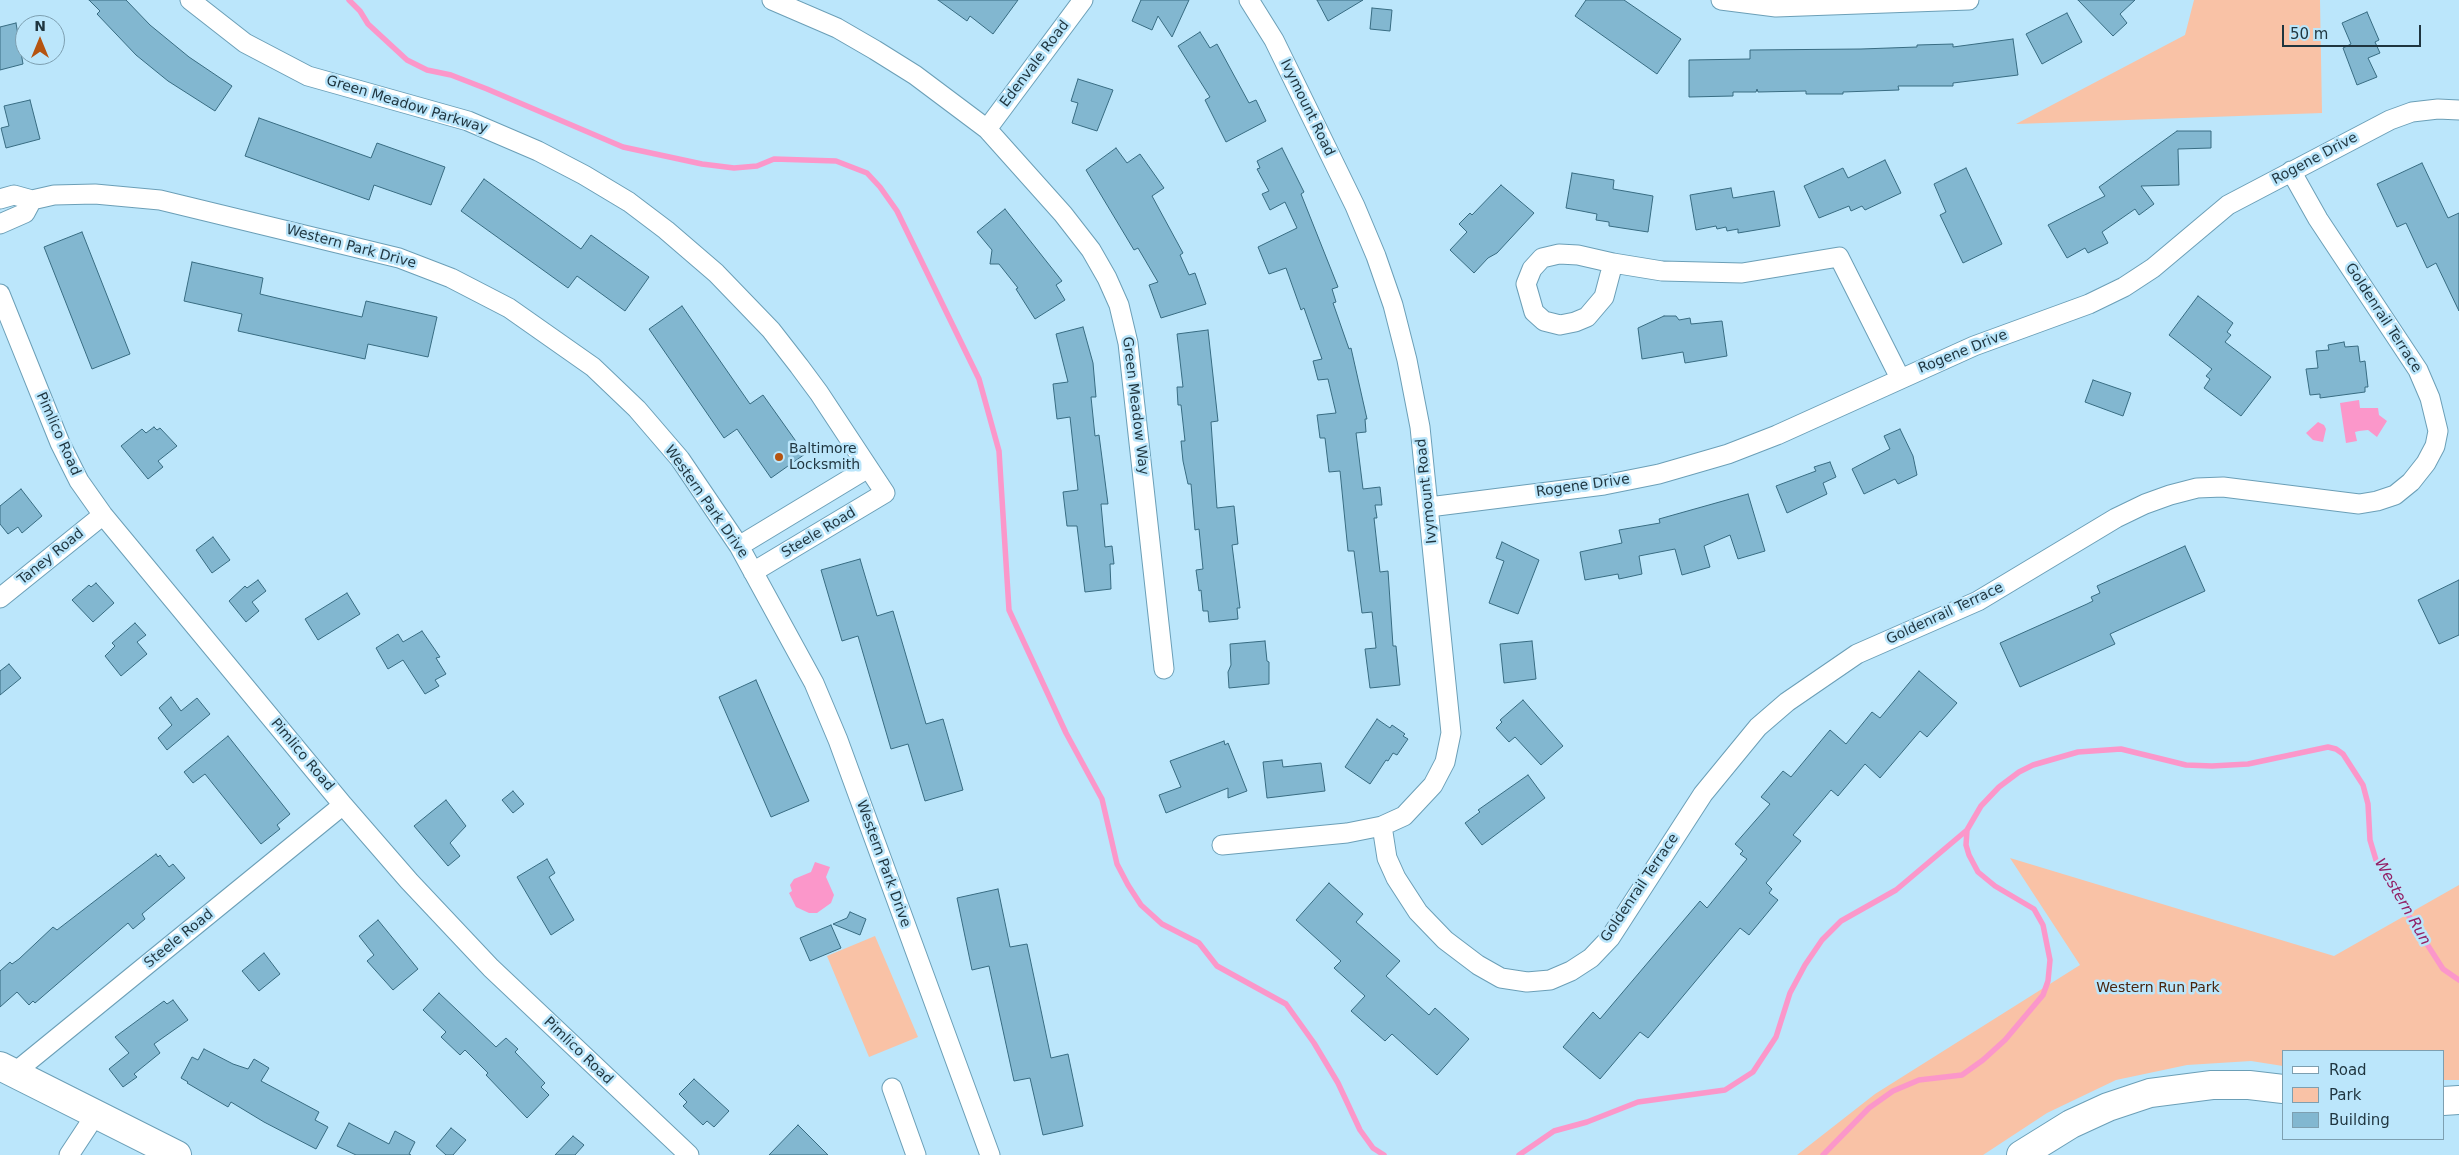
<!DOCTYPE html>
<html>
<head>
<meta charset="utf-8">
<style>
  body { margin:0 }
  #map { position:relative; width:2459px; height:1155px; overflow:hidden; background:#bbe6fb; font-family:"DejaVu Sans",sans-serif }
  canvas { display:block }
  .legend { position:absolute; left:2282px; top:1050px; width:162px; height:90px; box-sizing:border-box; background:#bbe6fb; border:1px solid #7d9fb0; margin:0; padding:6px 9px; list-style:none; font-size:15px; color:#1f353f }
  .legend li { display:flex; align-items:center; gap:10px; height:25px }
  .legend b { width:25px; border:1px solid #7d9fb0 }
  .north { position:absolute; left:15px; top:15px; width:50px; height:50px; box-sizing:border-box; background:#bbe6fb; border:1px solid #7d9fb0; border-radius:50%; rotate:0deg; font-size:14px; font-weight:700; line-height:20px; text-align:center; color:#1f353f }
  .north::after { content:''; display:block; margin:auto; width:18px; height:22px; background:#b55411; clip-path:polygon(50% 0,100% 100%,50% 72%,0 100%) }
  .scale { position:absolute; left:2282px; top:25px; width:139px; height:22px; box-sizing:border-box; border:2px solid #1f353f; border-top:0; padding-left:6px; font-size:15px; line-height:18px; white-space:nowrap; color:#1f353f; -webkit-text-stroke:4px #bbe6fb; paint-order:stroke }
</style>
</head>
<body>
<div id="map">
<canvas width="2459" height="1155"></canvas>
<ul class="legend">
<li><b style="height:6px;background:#fff"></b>Road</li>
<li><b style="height:14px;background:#f9c2a6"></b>Park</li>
<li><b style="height:14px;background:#82b7d0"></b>Building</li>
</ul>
<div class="north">N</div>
<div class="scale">50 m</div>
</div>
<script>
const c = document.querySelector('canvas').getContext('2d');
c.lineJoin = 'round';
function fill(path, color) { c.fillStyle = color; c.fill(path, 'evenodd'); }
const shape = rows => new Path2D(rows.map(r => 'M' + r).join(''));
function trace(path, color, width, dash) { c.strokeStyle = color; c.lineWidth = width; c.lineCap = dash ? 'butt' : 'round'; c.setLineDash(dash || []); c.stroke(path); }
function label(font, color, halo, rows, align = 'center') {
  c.font = font + ' "DejaVu Sans",sans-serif'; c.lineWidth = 5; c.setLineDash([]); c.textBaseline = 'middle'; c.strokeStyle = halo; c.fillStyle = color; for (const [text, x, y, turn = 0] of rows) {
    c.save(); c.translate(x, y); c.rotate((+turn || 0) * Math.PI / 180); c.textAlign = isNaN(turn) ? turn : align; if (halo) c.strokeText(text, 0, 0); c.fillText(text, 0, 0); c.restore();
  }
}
fill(shape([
  [2194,0,2320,0,2322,113,2016,124,2185,35],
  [2010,858,2334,956,2459,885,2459,1080,2443,1080,2443,1051,2283,1051,2283,1066,2251,1061,2187,1065,2116,1080,2047,1113,1983,1155,1797,1155,1875,1094,2080,965],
  [875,936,918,1037,869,1057,827,956]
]), '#f9c2a6');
fill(shape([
  [2359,400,2360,408,2378,408,2379,415,2387,421,2377,437,2368,430,2359,431,2355,432,2357,441,2346,443,2340,403],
  [2318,422,2324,425,2326,429,2323,442,2313,440,2306,433],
  [815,862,830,867,826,877,834,895,831,903,817,913,809,913,796,907,789,893,792,891,790,885,794,879,811,872]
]), '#fb97ca');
trace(shape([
  [349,0,360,11,368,24,407,60,427,70,451,75,487,89,623,147,702,164,734,168,757,166,774,159,836,161,867,173,880,187,897,211,979,379,999,451,1009,610,1066,733,1102,799,1117,864,1128,885,1141,905,1162,924,1199,943,1217,966,1286,1004,1314,1043,1338,1083,1360,1130,1373,1148,1384,1155],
  [1519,1155,1554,1131,1587,1122,1638,1102,1725,1090,1753,1072,1776,1037,1790,993,1805,965,1822,940,1841,921,1896,890,1967,830],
  [1823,1155,1869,1108,1893,1091,1919,1080,1962,1075,1983,1060,2005,1040,2043,995,2048,981,2050,960,2043,925,2034,909,1995,886,1978,872,1969,855,1966,845,1967,830,1981,806,1999,787,2019,772,2033,765,2078,752,2121,749,2186,765,2212,766,2248,764,2328,747,2336,749,2343,754,2363,785,2368,804,2370,840,2376,860,2389,885,2443,969,2459,980]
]), '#fb97ca', 5.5);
const building = shape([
  [89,0,126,0,150,25,189,57,232,86,215,111,168,81,136,55,97,14,100,11,89,0],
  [938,0,1018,0,993,34,970,16,967,21,938,0],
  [1141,0,1189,0,1172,37,1158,16,1152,30,1132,21,1141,0],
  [1317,0,1363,0,1328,21,1317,0],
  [1586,0,1624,0,1681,39,1657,74,1575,16,1586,0],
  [2078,0,2135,0,2120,14,2127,23,2113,36,2078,0],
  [1372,8,1392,10,1390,31,1370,29,1372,8],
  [2367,12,2379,40,2375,42,2380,53,2368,58,2377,77,2357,85,2343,48,2351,44,2342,23,2367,12],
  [2067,13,2082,42,2042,64,2026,34,2067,13],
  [16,23,23,64,0,70,0,27,16,23],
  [1200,32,1210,48,1217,44,1249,103,1256,100,1266,121,1226,142,1205,100,1210,97,1178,46,1200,32],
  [2013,39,2018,75,1953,83,1953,86,1898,86,1899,90,1843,92,1843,94,1806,94,1806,91,1758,92,1757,89,1756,92,1733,92,1733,96,1689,97,1689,60,1750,59,1750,50,1861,49,1917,47,1917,45,1953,44,1953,47,2013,39],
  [1078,79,1113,90,1097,131,1072,123,1078,103,1071,101,1078,79],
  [30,100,40,139,6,148,1,128,9,126,4,106,30,100],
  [259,118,371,158,377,143,445,167,431,205,374,185,369,200,245,156,259,118],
  [2177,131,2211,131,2211,148,2178,149,2179,185,2141,186,2154,204,2139,215,2135,209,2102,232,2108,243,2088,253,2085,248,2067,258,2048,225,2105,196,2099,187,2177,131],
  [1116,148,1127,163,1140,154,1164,188,1152,196,1183,253,1180,255,1189,275,1195,273,1206,304,1161,318,1149,285,1158,282,1138,248,1134,250,1086,170,1116,148],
  [1282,148,1304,192,1301,194,1338,287,1332,289,1336,302,1333,303,1349,349,1351,348,1367,419,1365,419,1366,432,1356,433,1363,489,1380,487,1382,505,1375,505,1377,518,1374,518,1380,572,1388,571,1393,646,1396,646,1400,685,1370,688,1365,649,1376,648,1372,612,1362,613,1354,551,1348,551,1340,471,1329,472,1325,438,1320,438,1317,415,1336,413,1328,379,1318,380,1313,361,1322,359,1304,308,1301,310,1286,268,1269,274,1258,247,1297,228,1285,202,1270,210,1262,194,1269,191,1257,169,1260,168,1257,161,1282,148],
  [1885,160,1901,193,1865,210,1862,206,1851,211,1849,206,1819,218,1804,186,1843,168,1848,178,1885,160],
  [2422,163,2448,218,2459,213,2459,311,2436,263,2427,268,2406,223,2397,227,2377,184,2422,163],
  [1966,168,2002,244,1963,263,1940,215,1946,212,1934,184,1966,168],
  [1572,173,1614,180,1613,189,1653,196,1648,232,1609,226,1609,222,1596,220,1597,214,1566,208,1572,173],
  [484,179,581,249,591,235,649,277,625,311,577,276,568,288,461,211,484,179],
  [1501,185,1534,213,1497,253,1488,258,1474,273,1450,250,1467,232,1459,224,1470,213,1472,215,1501,185],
  [1731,188,1733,198,1774,191,1780,226,1738,233,1738,229,1727,231,1726,227,1717,229,1716,226,1696,230,1690,195,1731,188],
  [1005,209,1062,281,1056,285,1065,300,1035,319,1016,289,1018,288,999,264,990,264,992,250,977,232,1005,209],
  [82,232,130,354,92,369,44,247,82,232],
  [192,262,263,278,260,294,281,299,362,317,366,301,437,317,428,357,368,344,365,359,238,331,242,314,184,301,192,262],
  [2198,296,2233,323,2227,332,2231,335,2225,342,2271,377,2241,416,2204,388,2210,379,2206,376,2212,369,2169,335,2198,296],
  [682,306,750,404,763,395,805,454,771,478,737,429,724,438,649,329,682,306],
  [1664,316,1676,316,1679,320,1690,318,1691,324,1722,321,1727,356,1685,363,1683,352,1642,359,1638,328,1664,316],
  [1083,327,1093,363,1096,397,1091,397,1095,436,1099,435,1108,504,1101,504,1105,547,1112,546,1114,564,1110,564,1111,589,1085,592,1077,526,1067,526,1063,492,1078,490,1070,417,1057,419,1053,384,1068,382,1056,334,1083,327],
  [1208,330,1218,421,1211,422,1217,508,1234,506,1238,544,1232,545,1240,608,1237,608,1238,619,1209,622,1208,611,1203,611,1201,590,1199,591,1196,570,1203,569,1199,529,1195,530,1191,484,1188,484,1183,461,1181,441,1185,441,1181,405,1178,405,1177,387,1183,387,1177,334,1208,330],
  [2344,342,2345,347,2358,346,2360,362,2365,361,2368,387,2365,387,2365,392,2320,398,2320,394,2310,395,2306,369,2318,368,2316,351,2329,350,2328,345,2344,342],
  [2093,380,2131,393,2123,416,2085,402,2093,380],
  [154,427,157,430,160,428,177,446,158,461,163,467,148,479,121,446,142,429,146,433,154,427],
  [1900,429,1913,456,1917,475,1898,484,1895,479,1864,494,1852,469,1890,449,1884,436,1900,429],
  [1830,462,1836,477,1823,483,1827,494,1787,513,1776,486,1816,471,1814,467,1830,462],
  [21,489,42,516,22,533,18,527,8,534,0,524,0,506,21,489],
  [1748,494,1765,551,1738,559,1730,535,1704,546,1710,567,1682,575,1675,549,1639,556,1642,574,1619,579,1618,574,1585,580,1580,552,1622,543,1619,530,1660,523,1659,519,1748,494],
  [213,537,230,560,212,573,196,550,213,537],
  [1502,542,1539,560,1518,614,1489,603,1504,561,1496,558,1502,542],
  [2185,546,2205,591,2110,634,2115,644,2020,687,2000,643,2087,604,2093,601,2091,597,2100,593,2097,586,2185,546],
  [860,559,877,616,893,611,926,724,943,719,963,790,925,801,908,744,891,749,858,636,842,641,821,570,860,559],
  [258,580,266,591,252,602,259,611,246,622,229,601,245,586,247,588,258,580],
  [2459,580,2459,635,2439,644,2418,600,2459,580],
  [96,583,114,603,93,622,72,600,89,585,91,587,96,583],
  [347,593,360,614,318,640,305,619,347,593],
  [135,623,146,635,137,642,147,654,121,676,105,656,115,646,112,643,135,623],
  [422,631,440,657,436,658,446,674,435,680,439,686,425,694,403,660,388,669,376,648,398,634,403,642,422,631],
  [1265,641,1267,661,1269,662,1269,684,1229,688,1228,672,1231,665,1230,644,1265,641],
  [1532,641,1536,679,1504,683,1500,644,1532,641],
  [9,664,21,678,0,695,0,671,9,664],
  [1919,671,1957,703,1927,737,1920,731,1880,778,1865,764,1838,796,1831,790,1793,835,1801,841,1766,883,1772,889,1769,893,1778,900,1749,935,1740,928,1648,1038,1640,1032,1600,1079,1563,1047,1593,1012,1600,1019,1700,901,1707,908,1747,859,1740,854,1743,851,1735,844,1770,804,1761,797,1783,771,1791,777,1830,730,1846,744,1872,712,1880,718,1919,671],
  [756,680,809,801,771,817,719,697,756,680],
  [171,697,181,711,197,698,210,714,167,750,158,738,172,725,159,708,171,697],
  [1523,700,1563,746,1541,765,1515,737,1509,742,1496,728,1502,722,1500,720,1523,700],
  [1377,719,1390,728,1392,725,1405,734,1403,736,1408,739,1397,755,1393,753,1388,761,1386,760,1370,784,1345,767,1377,719],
  [228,736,290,814,277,825,280,829,261,844,205,774,193,783,184,772,228,736],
  [1224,741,1225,745,1228,743,1247,791,1228,798,1228,788,1166,813,1159,795,1181,787,1170,761,1224,741],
  [1282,760,1283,767,1321,763,1325,791,1267,798,1263,762,1282,760],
  [1528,775,1545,798,1482,845,1465,823,1480,812,1478,810,1528,775],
  [513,791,524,804,513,813,502,800,513,791],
  [446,800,466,826,450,843,460,856,448,866,414,826,446,800],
  [156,854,158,857,160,855,169,867,173,864,185,878,142,914,145,919,133,929,128,923,35,1003,33,1001,29,1005,17,992,0,1007,0,971,10,962,12,964,19,959,53,927,57,930,156,854],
  [547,859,555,873,549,877,574,920,551,935,517,877,547,859],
  [1329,883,1363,914,1356,922,1400,961,1386,976,1429,1015,1435,1008,1469,1039,1437,1075,1392,1034,1385,1041,1351,1011,1365,996,1334,968,1341,961,1296,920,1329,883],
  [998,889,1010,947,1027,944,1051,1058,1068,1054,1083,1126,1043,1135,1030,1078,1014,1081,989,966,972,970,957,898,998,889],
  [850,912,866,919,860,935,833,924,847,918,850,912],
  [378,920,418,969,393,990,367,961,374,955,359,936,378,920],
  [831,925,841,948,810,961,800,938,831,925],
  [264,953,280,974,259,991,242,971,264,953],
  [439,993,496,1047,506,1038,518,1049,515,1052,545,1083,541,1087,549,1095,527,1118,486,1075,488,1073,465,1050,460,1055,441,1037,446,1032,423,1010,439,993],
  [173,1000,188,1020,154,1044,160,1053,134,1074,137,1077,123,1087,109,1069,129,1053,115,1037,164,1001,167,1004,173,1000],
  [204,1049,233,1064,248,1069,254,1059,269,1068,261,1081,319,1112,315,1120,328,1127,316,1149,264,1122,231,1102,228,1107,187,1083,188,1082,181,1078,192,1057,198,1060,204,1049],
  [694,1079,729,1111,714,1127,707,1121,703,1125,683,1106,687,1102,679,1094,694,1079],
  [349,1123,389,1144,395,1131,415,1142,409,1154,411,1155,356,1155,337,1146,349,1123],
  [798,1125,828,1155,769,1155,798,1125],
  [451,1128,466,1140,453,1155,446,1155,436,1146,451,1128],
  [573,1136,584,1145,575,1155,555,1155,573,1136]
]);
fill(building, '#82b7d0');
trace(building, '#386c82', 1);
const street = shape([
  [190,0,245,43,308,76,468,121,538,151,584,175,629,202,666,230,716,273,771,330,799,366,819,393,885,493,753,572],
  [772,0,837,28,875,50,915,75,987,129,1063,214,1091,250,1107,278,1119,305,1128,343,1164,669],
  [1721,0,1776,7,1969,0],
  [987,129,1083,0],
  [0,199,14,195,32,200,54,195,95,194,160,200,399,258,451,278,509,308,593,367,637,409,680,459,739,546,814,683,838,740,990,1155],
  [0,224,25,213,32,200],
  [1613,263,1578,255,1559,254,1542,258,1532,269,1526,284,1534,312,1544,321,1560,325,1575,322,1587,317,1604,297,1613,263,1662,271,1742,273,1839,257,1900,378],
  [0,294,60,443,79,481,103,515,343,805,409,881,491,968,689,1155],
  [1429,507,1604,485,1659,474,1728,454,1777,435,1974,346,2089,304,2124,287,2153,268,2228,205,2390,120,2412,112,2438,109,2459,110],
  [739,546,868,468],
  [0,598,103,515],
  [1382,826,1387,858,1396,878,1418,912,1445,940,1478,965,1501,978,1527,982,1550,980,1571,971,1591,958,1610,938,1703,794,1758,727,1787,702,1857,654,1978,601,2116,518,2145,504,2170,495,2197,488,2223,487,2359,504,2377,501,2395,495,2411,482,2426,463,2435,446,2438,431,2430,398,2418,370,2318,219,2291,171],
  [1222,845,1347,833,1382,826,1404,816,1433,785,1445,762,1451,733,1420,427,1407,360,1393,305,1376,256,1355,206,1274,40,1249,0],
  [14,1073,343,805],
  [892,1088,916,1155],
  [69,1155,96,1114]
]);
const secondary = shape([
  [0,1066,177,1155],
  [2443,1101,2459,1100],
  [2021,1155,2071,1124,2108,1107,2150,1093,2212,1085,2249,1085,2283,1089]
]);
trace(street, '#6b9fb7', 21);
trace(secondary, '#6b9fb7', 30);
trace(street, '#fff', 19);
trace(secondary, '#fff', 28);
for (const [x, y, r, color] of [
  [779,457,5,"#b55411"]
]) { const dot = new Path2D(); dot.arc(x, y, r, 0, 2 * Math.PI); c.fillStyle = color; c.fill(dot); trace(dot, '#bbe6fb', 2); }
label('14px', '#1f353f', '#bbe6fb', [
  ["Edenvale Road",1035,64,-53],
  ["Green Meadow Parkway",407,105,17],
  ["Ivymount Road",1307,108,64],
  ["Rogene Drive",2315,159,-28],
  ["Western Park Drive",351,247,15],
  ["Goldenrail Terrace",2383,318,57],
  ["Rogene Drive",1963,352,-22],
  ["Green Meadow Way",1135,406,83],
  ["Pimlico Road",58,434,66],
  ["Rogene Drive",1583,486,-8],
  ["Ivymount Road",1427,491,-96],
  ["Western Park Drive",706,502,55],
  ["Steele Road",819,533,-31],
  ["Taney Road",51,557,-39],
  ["Goldenrail Terrace",1945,614,-25],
  ["Pimlico Road",302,755,50],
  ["Western Park Drive",883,864,70],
  ["Goldenrail Terrace",1640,888,-56],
  ["Steele Road",179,939,-39],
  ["Pimlico Road",578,1051,44]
]);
label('14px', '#1f353f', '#bbe6fb', [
  ["Baltimore",789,449],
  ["Locksmith",789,465]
], 'left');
label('14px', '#49240e', '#bbe6fb', [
  ["Western Run Park",2158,988]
]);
label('italic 15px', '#921f65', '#bbe6fb', [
  ["Western Run",2402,902,60]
]);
</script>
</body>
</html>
